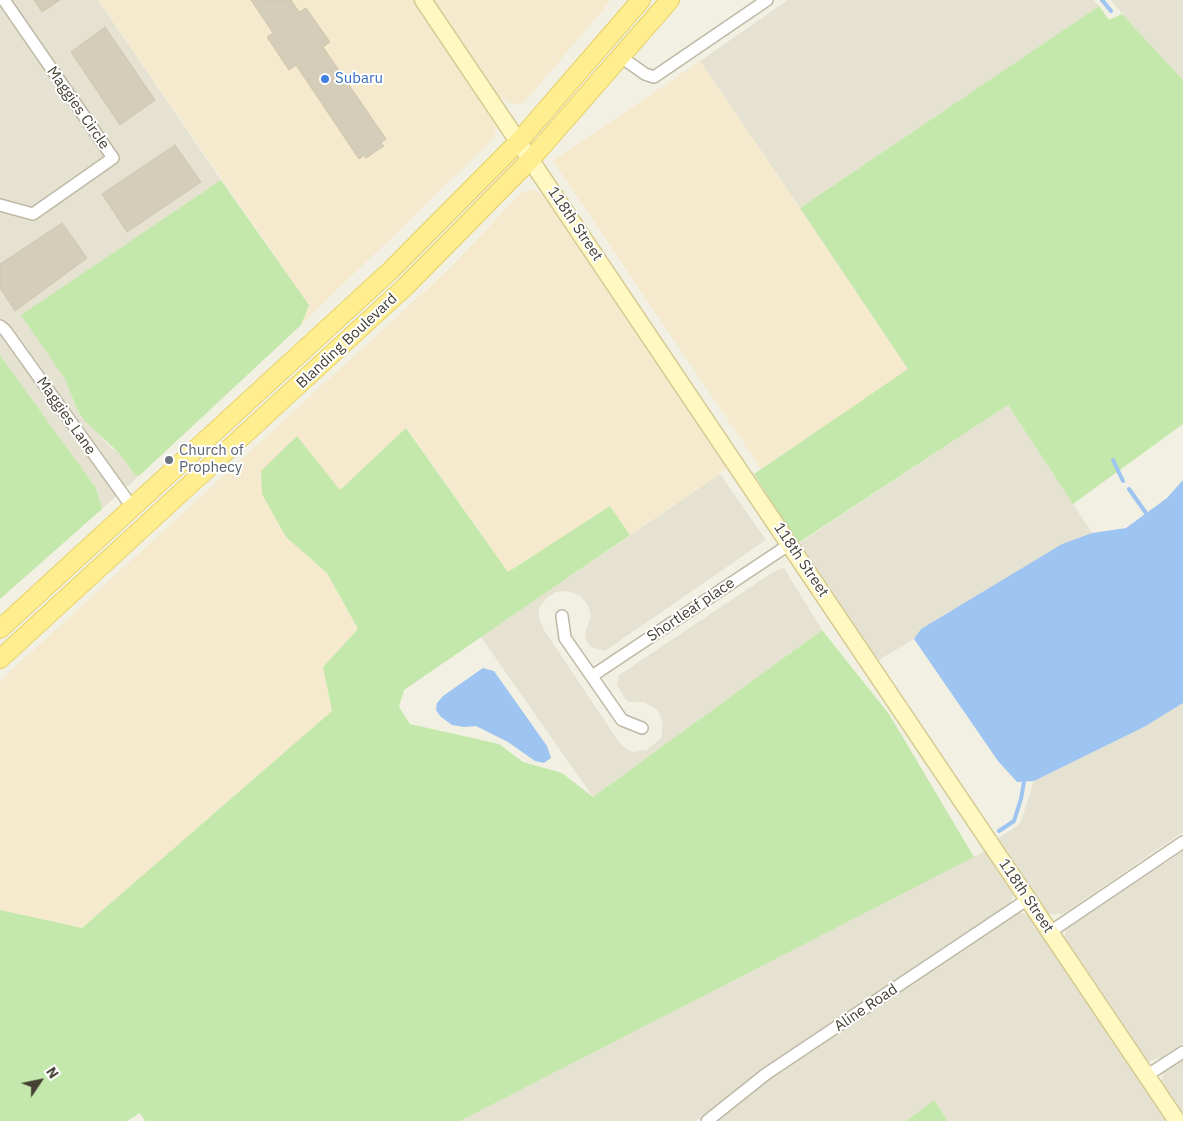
<!DOCTYPE html>
<html>
<head>
<meta charset="utf-8">
<style>
  body { margin:0 }
  #map { position:relative; width:1183px; height:1121px; overflow:hidden; background:#f2f0e3; font-family:"IBM Plex Sans",sans-serif }
  canvas { display:block }
  .north { position:absolute; left:15px; top:1056px; width:50px; height:50px; -webkit-text-stroke:4px #fff; paint-order:stroke; rotate:56deg; font-size:14px; font-weight:700; line-height:20px; text-align:center; color:#444034 }
  .north::after { content:''; display:block; margin:auto; width:18px; height:22px; background:#444034; clip-path:polygon(50% 0,100% 100%,50% 72%,0 100%) }
</style>
</head>
<body>
<div id="map">
<canvas width="1183" height="1121"></canvas>
<div class="north">N</div>
</div>
<script>
const c = document.querySelector('canvas').getContext('2d');
c.lineJoin = 'round';
function fill(path, color) { c.fillStyle = color; c.fill(path, 'evenodd'); }
const shape = rows => new Path2D(rows.map(r => 'M' + r).join(''));
function trace(path, color, width, dash) { c.strokeStyle = color; c.lineWidth = width; c.lineCap = dash ? 'butt' : 'round'; c.setLineDash(dash || []); c.stroke(path); }
function label(font, color, halo, rows, align = 'center') {
  c.font = font + ' "IBM Plex Sans",sans-serif'; c.lineWidth = 4; c.setLineDash([]); c.textBaseline = 'middle'; c.strokeStyle = halo; c.fillStyle = color; for (const [text, x, y, turn = 0] of rows) {
    c.save(); c.translate(x, y); c.rotate((+turn || 0) * Math.PI / 180); c.textAlign = isNaN(turn) ? turn : align; if (halo) c.strokeText(text, 0, 0); c.fillText(text, 0, 0); c.restore();
  }
}
fill(shape([
  [0,0,98,0,221,180,22,315,65,379,77,409,110,447,120,454,135,475,139,476,102,509,96,488,0,355],
  [788,0,1094,0,1099,6,800,208,700,61],
  [1111,0,1183,0,1183,80,1122,14],
  [1008,405,1092,533,1062,544,921,629,914,639,877,661,798,544],
  [720,474,766,540,605,651,591,647,586,640,585,634,591,616,588,605,580,596,568,591,556,592,546,598,539,608,539,618,544,630,621,745,632,752,647,750,661,738,663,722,657,710,644,702,629,702,625,699,617,685,619,675,773,572,784,568,822,630,593,797,481,637],
  [1183,703,1183,832,1063,914,1048,914,1041,908,995,840,1020,824,1034,781,1144,727],
  [987,850,1013,890,1013,897,1009,905,756,1074,696,1121,460,1121],
  [1183,851,1183,1043,1161,1058,1149,1061,1141,1057,1064,942,1064,937,1066,929,1071,926],
  [1020,912,1032,917,1169,1121,948,1121,934,1100,906,1121,717,1121,769,1080],
  [1183,1059,1183,1119,1162,1088,1161,1080,1165,1071]
]), '#e6e2d1');
fill(shape([
  [98,0,414,0,492,115,497,126,493,139,301,325,309,305],
  [432,0,611,0,524,103,512,104,495,94],
  [700,61,909,369,761,469,553,161],
  [535,190,551,203,728,465,720,474,630,535,610,507,508,572,407,428,340,490,297,437,286,537,327,573,358,629,323,667,332,711,82,928,0,910,0,681,451,267,521,193]
]), '#f5eacd');
fill(shape([
  [1099,6,1109,20,1122,14,1183,80,1183,424,1073,504,1008,405,798,543,754,474,908,369,800,208],
  [221,180,309,305,301,325,139,476,135,475,120,454,84,420,77,409,65,379,21,315],
  [0,355,96,488,102,509,0,599],
  [406,428,508,572,610,506,630,535,404,690,399,707,410,724,499,744,523,762,562,773,593,797,822,630,889,714,974,857,460,1121,145,1121,140,1113,127,1121,0,1121,0,910,82,928,332,711,323,667,358,629,327,573,286,537,262,494,261,471,297,436,340,490],
  [934,1100,948,1121,906,1121]
]), '#c4e8ab');
fill(shape([
  [1183,480,1183,703,1144,727,1034,781,1017,782,998,761,914,639,921,629,1062,544,1092,533,1126,528,1167,498],
  [483,668,494,671,547,746,551,758,544,763,535,761,508,742,476,726,464,727,452,725,440,716,436,710,437,703,443,696]
]), '#9ec4f1');
trace(shape([
  [1102,0,1111,11],
  [1113,460,1123,481],
  [1129,489,1146,513],
  [999,831,1014,821,1021,799,1024,782]
]), '#9ec4f1', 4);
const building = shape([
  [34,0,60,0,42,12,34,0],
  [251,0,291,0,299,12,306,8,330,42,323,47,386,139,381,143,384,146,366,158,364,155,359,159,296,65,289,70,267,37,273,33,251,0],
  [105,27,155,100,120,125,71,52,105,27],
  [175,145,201,182,127,232,102,194,175,145],
  [62,223,87,258,15,311,0,288,0,264,62,223]
]);
fill(building, '#d4cdb9');
trace(building, '#cfc6ac', 1);
const street = shape([
  [621,57,645,74,654,77,767,0],
  [0,205,33,214,113,158,4,0],
  [0,326,5,330,132,507],
  [562,616,565,638,622,720,642,728],
  [592,676,790,544],
  [1050,932,1183,842],
  [1146,1076,1183,1052],
  [707,1121,766,1074,1028,899]
]);
const secondary = shape([
  [423,0,1177,1121]
]);
const primary = shape([
  [0,629,391,270,519,141,641,0],
  [0,659,405,287,531,159,670,0]
]);
trace(street, '#beb9a6', 14);
trace(secondary, '#d4ca92', 19);
trace(primary, '#e5ce5e', 20);
trace(street, '#fff', 11);
trace(secondary, '#fff8c1', 16);
trace(primary, '#ffee90', 18);
for (const [x, y, r, color] of [
  [325,79,5,"#3f7fe0"],
  [169,460,5,"#6b7280"]
]) { const dot = new Path2D(); dot.arc(x, y, r, 0, 2 * Math.PI); c.fillStyle = color; c.fill(dot); trace(dot, '#fff', 2); }
label('15px', '#366cbe', '#fff', [
  ["Subaru",335,79]
], 'left');
label('15px', '#444034', '#fff', [
  ["Maggies Circle",78,108,55],
  ["118th Street",575,224,56],
  ["Blanding Boulevard",347,341,-43],
  ["Maggies Lane",66,416,55],
  ["118th Street",801,560,56],
  ["Shortleaf place",691,610,-34],
  ["118th Street",1026,896,56],
  ["Aline Road",866,1008,-34]
]);
label('15px', '#5b616d', '#fff', [
  ["Church of",179,451],
  ["Prophecy",179,468]
], 'left');
</script>
</body>
</html>
